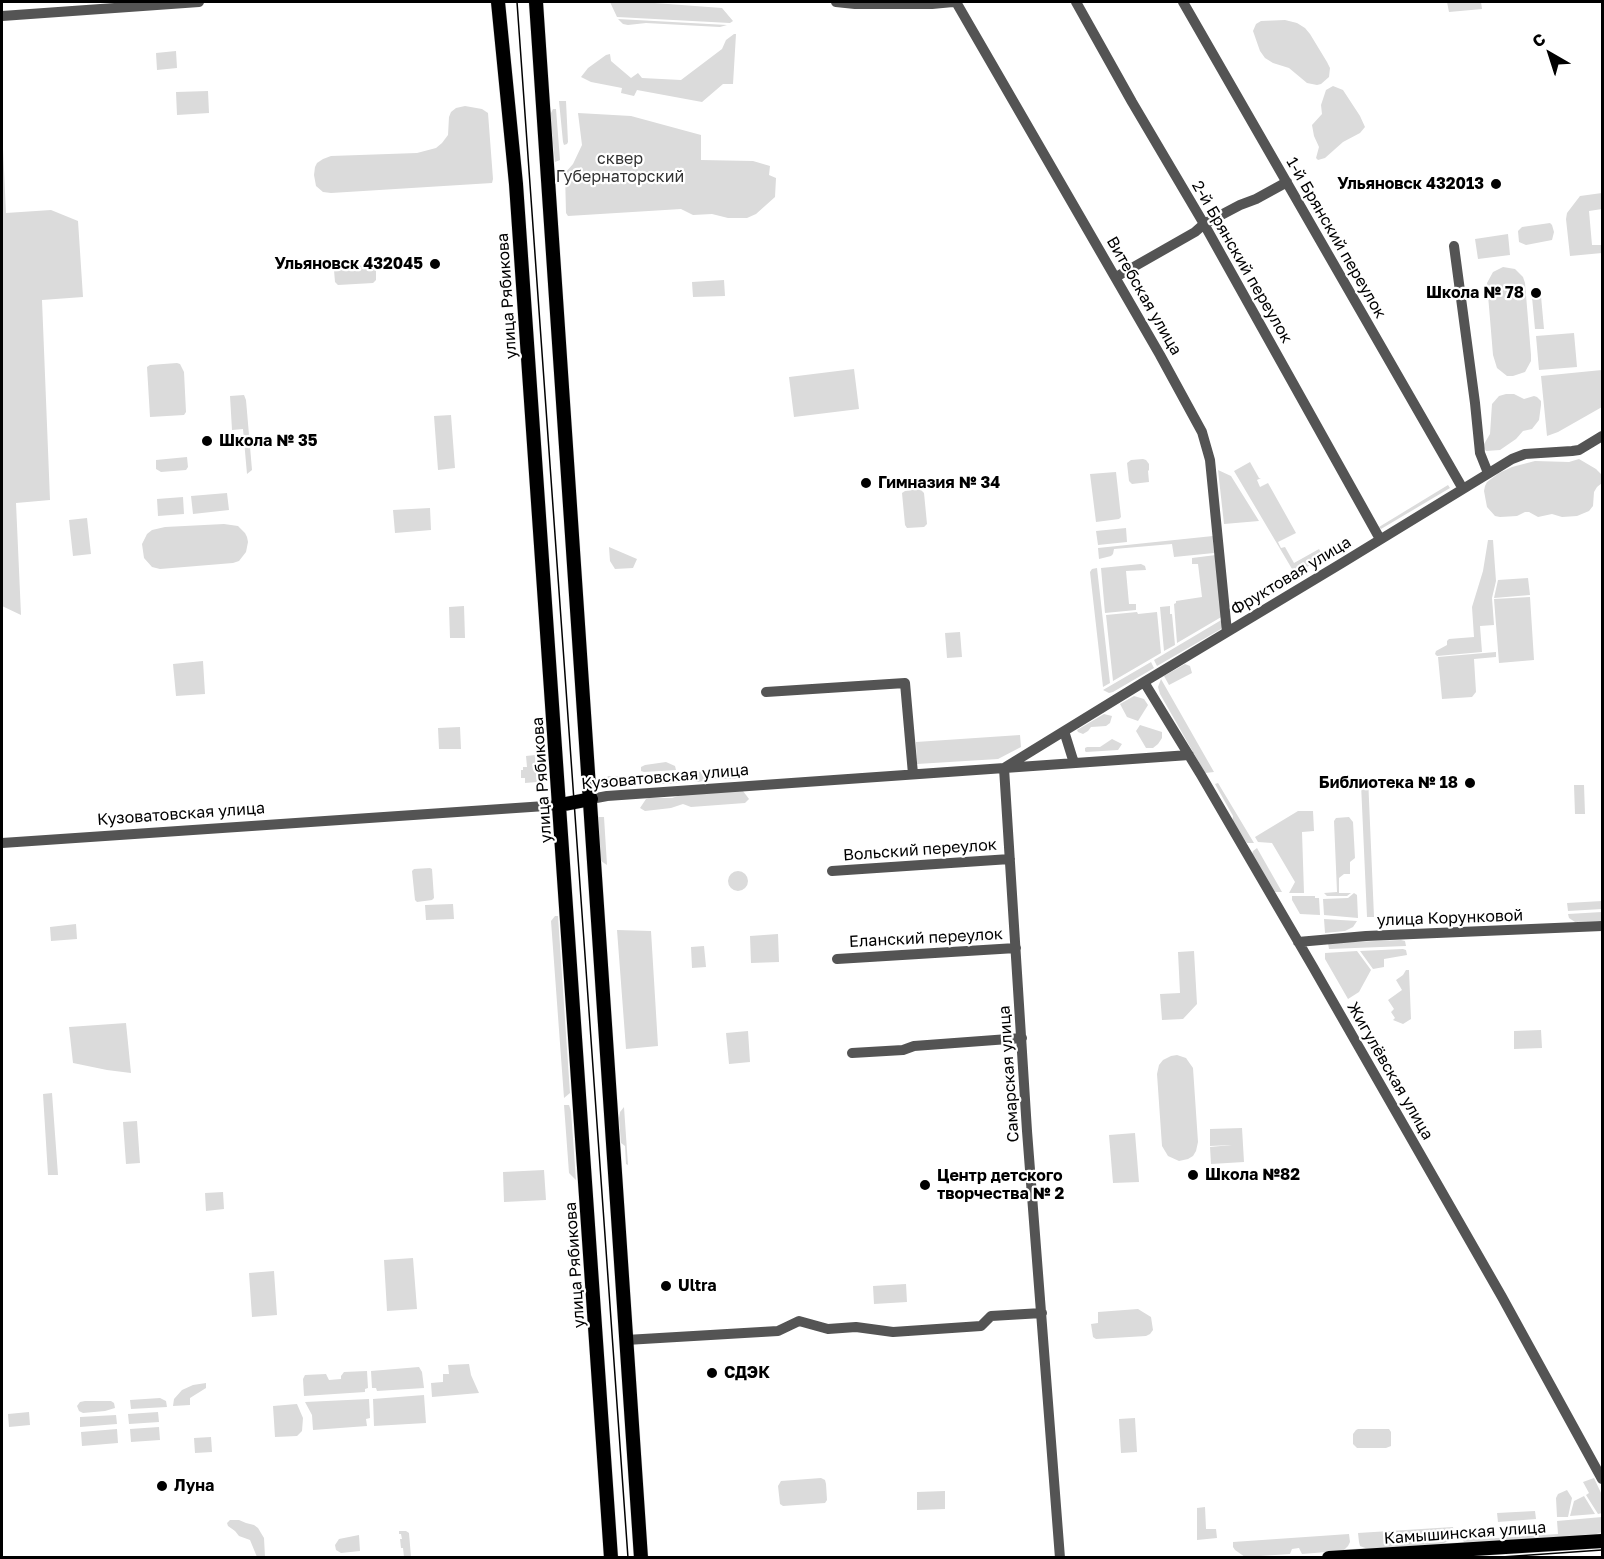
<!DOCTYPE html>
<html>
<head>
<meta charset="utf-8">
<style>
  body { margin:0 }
  #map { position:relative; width:1604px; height:1559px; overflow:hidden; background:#fff; font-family:"Golos Text",sans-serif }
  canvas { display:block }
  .frame { position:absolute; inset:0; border:3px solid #000; pointer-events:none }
  .north { position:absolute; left:1520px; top:24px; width:60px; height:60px; -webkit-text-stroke:4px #fff; paint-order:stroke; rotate:321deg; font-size:16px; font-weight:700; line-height:24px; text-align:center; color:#000 }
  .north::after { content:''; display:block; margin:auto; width:21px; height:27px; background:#000; clip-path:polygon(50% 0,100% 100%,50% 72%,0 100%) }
</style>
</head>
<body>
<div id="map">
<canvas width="1604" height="1559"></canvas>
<div class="frame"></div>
<div class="north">С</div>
</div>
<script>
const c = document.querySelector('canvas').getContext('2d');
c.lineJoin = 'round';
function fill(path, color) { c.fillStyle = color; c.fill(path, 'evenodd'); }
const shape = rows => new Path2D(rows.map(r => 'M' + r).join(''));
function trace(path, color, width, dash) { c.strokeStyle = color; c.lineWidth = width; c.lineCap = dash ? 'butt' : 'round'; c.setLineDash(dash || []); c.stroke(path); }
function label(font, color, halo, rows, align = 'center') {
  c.font = font + ' "Golos Text",sans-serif'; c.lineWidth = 4.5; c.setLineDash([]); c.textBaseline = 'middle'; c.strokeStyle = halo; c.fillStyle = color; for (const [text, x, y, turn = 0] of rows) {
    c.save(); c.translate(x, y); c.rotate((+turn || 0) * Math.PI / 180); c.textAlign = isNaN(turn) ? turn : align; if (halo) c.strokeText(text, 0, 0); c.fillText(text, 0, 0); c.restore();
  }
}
fill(shape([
  [610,2,641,2,722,8,733,21,730,23,617,17],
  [1447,2,1481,2,1482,9,1449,12],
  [618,19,727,25,720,27,646,23,628,25,623,24],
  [1285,20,1297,23,1305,28,1310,34,1327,62,1330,68,1329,77,1321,84,1317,85,1307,83,1289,68,1273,63,1265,58,1260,51,1253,31,1256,24,1261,21],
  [734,34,736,34,733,84,723,84,702,102,637,90,634,96,621,93,622,88,591,82,581,77,588,68,606,55,610,54,611,61,631,78,638,73,642,78,681,80,722,49,726,40],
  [176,51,177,68,157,70,156,53],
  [1333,86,1343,90,1360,116,1365,127,1360,133,1343,142,1325,158,1318,160,1316,158,1319,147,1314,136,1312,125,1322,114,1321,105,1326,90],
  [208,91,209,113,177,115,176,92],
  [559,101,566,101,568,142,567,144,564,145,563,142],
  [465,106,482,109,488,113,493,179,492,183,331,193,323,192,316,186,314,175,315,167,317,163,323,159,331,156,417,153,436,148,442,143,448,135,449,117,451,112,456,108],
  [553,109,556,109,560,160,555,162,550,115],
  [578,113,631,116,701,135,701,160,753,161,770,166,769,175,776,178,775,197,756,214,747,218,728,218,712,214,693,215,681,209,568,216,566,213,565,173,573,164,582,145],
  [2,127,6,213,51,210,78,221,83,297,42,300,50,500,16,503,21,615,2,606],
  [1602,193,1602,209,1589,211,1592,245,1602,245,1602,253,1570,256,1566,219,1567,213,1580,196],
  [1550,223,1552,225,1554,232,1552,240,1526,245,1519,242,1518,231,1522,227],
  [1508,234,1510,255,1478,259,1475,239],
  [372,265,376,268,376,280,373,283,338,285,335,282,334,270,337,267],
  [1503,267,1515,269,1523,277,1525,283,1531,355,1531,361,1525,372,1513,376,1507,376,1497,368,1493,355,1487,283,1493,272],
  [724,280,725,296,693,297,692,282],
  [1541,296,1544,329,1535,329,1532,297],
  [1574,333,1577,367,1539,370,1536,336],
  [177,363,180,364,184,372,186,412,184,415,150,417,147,367,150,365],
  [854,369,859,409,794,417,789,377],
  [1602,370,1602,407,1558,432,1547,436,1541,376],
  [1506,394,1514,394,1524,399,1534,396,1537,397,1541,401,1541,405,1539,420,1532,429,1523,431,1516,439,1500,450,1486,451,1483,447,1484,444,1490,434,1492,404,1499,396],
  [244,395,246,400,252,470,247,474,243,429,232,430,230,396],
  [451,415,455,468,438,470,434,416],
  [187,457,188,467,186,470,161,472,156,469,156,460],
  [1143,459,1146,460,1149,464,1149,470,1148,471,1149,482,1132,484,1129,481,1127,463,1131,460],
  [1579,459,1596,469,1602,475,1602,483,1597,487,1594,492,1593,506,1589,511,1577,516,1562,517,1552,514,1538,517,1529,512,1525,512,1517,516,1500,517,1495,516,1487,507,1484,491,1485,486,1487,482,1499,473,1512,467,1535,461,1569,462],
  [1250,462,1259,478,1261,478,1257,480,1260,487,1268,483,1296,533,1278,542,1281,548,1285,547,1294,563,1319,549,1324,557,1295,574,1234,471],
  [1218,470,1231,476,1259,521,1224,524],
  [1116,472,1121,517,1119,519,1096,522,1090,474],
  [1448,485,1450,488,1381,529,1379,527],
  [920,489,924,493,927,524,924,527,907,528,905,525,902,493,905,491],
  [227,493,229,510,193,514,191,496],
  [183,497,184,514,158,516,157,499],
  [430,508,431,530,395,533,393,510],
  [87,518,91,554,73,556,69,520],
  [224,524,238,526,245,533,247,537,248,542,246,552,239,561,233,563,160,569,152,567,144,558,142,544,147,534,152,530,165,527],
  [1126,528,1127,542,1098,545,1096,531],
  [1213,536,1214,553,1174,557,1172,544,1114,549,1113,554,1111,556,1099,559,1098,548],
  [1488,540,1493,540,1496,581,1492,598,1494,625,1480,626,1482,652,1437,656,1435,654,1436,651,1447,645,1447,641,1449,639,1474,637,1472,607,1483,571],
  [609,547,637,559,633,568,615,569,610,561],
  [1216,555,1223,616,1177,643,1174,604,1176,603,1176,601,1202,597,1198,564,1192,564,1192,558],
  [1141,564,1145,566,1146,570,1126,571,1129,604,1136,604,1136,610,1105,613,1101,568],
  [1097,568,1110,683,1103,687,1090,572,1092,569],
  [1528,578,1530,595,1494,598,1498,580],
  [1530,597,1534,660,1499,663,1494,599],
  [464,606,465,638,450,638,449,607],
  [1170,606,1170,614,1172,614,1175,645,1164,651,1160,607],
  [1137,612,1138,614,1157,612,1161,653,1113,681,1106,615],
  [1223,619,1222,627,1221,629,1157,666,1154,660],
  [960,632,962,657,947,658,945,633],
  [1496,652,1496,657,1474,659,1476,692,1472,697,1442,699,1438,657],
  [203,661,205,694,176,696,173,664],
  [1151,662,1154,668,1113,692,1109,693,1103,690],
  [1185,664,1190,666,1192,673,1169,685,1164,676],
  [1161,679,1214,772,1205,773,1160,694,1158,687],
  [1134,696,1144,699,1148,705,1138,721,1127,717,1120,704],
  [1104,714,1112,716,1110,723,1106,726,1091,727,1088,731,1083,734,1078,732,1077,730],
  [1140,725,1162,732,1162,738,1158,744,1153,748,1146,748,1136,731],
  [460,727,461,749,439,749,438,728],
  [1020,735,1021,747,998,759,917,764,916,742],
  [1112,739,1122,744,1118,750,1086,752,1085,751,1085,748,1087,747,1100,747],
  [535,755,537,782,525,783,525,778,521,778,521,770,523,770,523,767,527,767,526,756],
  [666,762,675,766,676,770,644,772,641,771,641,767,645,765],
  [712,771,741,772,743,774,740,777,735,779,712,779,698,782,694,781,691,778,691,774,694,772],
  [681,774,685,777,684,781,669,784,645,784,641,781,645,777],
  [608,776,623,776,630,778,631,781,626,786,611,787,607,784,606,779],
  [1363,777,1368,777,1374,917,1367,917,1361,784],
  [1218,783,1254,843,1247,843,1232,823,1233,816,1215,784],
  [1574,785,1584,785,1585,814,1575,814],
  [743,791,749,799,745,803,691,807,683,804,671,808,645,811,640,808,646,799,649,798,672,798,690,792],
  [1298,811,1313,811,1314,831,1302,832,1304,893,1289,893,1295,882,1272,843,1258,842,1255,837],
  [598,817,604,817,607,865,601,861],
  [1349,817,1353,822,1355,858,1350,862,1350,874,1344,874,1339,878,1339,893,1351,893,1347,896,1327,896,1324,893,1337,892,1334,821,1336,818],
  [1257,848,1282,892,1274,892,1252,854,1253,851],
  [430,868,432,869,434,898,432,900,417,902,415,900,412,871,414,869],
  '728 881a10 10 0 1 1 20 0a10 10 0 1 1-20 0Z',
  [1354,893,1357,895,1358,918,1324,915,1323,899,1348,898],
  [1292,896,1315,896,1315,898,1319,898,1320,915,1300,914,1292,900],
  [1602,901,1602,909,1568,911,1567,903],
  [453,904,454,919,426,920,425,905],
  [1602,912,1602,921,1575,922,1569,918,1568,914],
  [555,916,558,916,570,1093,564,1098,551,921],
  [1324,919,1357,921,1353,927,1345,931,1325,933],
  [76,924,77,939,51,941,50,927],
  [617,930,651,931,658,1046,626,1049],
  [778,934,779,962,751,963,750,936],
  [1401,940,1405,941,1406,946,1329,949,1328,943],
  [704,946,706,967,692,968,691,947],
  [1403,949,1406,950,1407,955,1384,959,1384,967,1373,969,1360,951],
  [1194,951,1197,1004,1183,1019,1162,1020,1160,994,1180,993,1178,952],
  [1357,951,1371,970,1359,992,1348,999,1325,959,1325,953],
  [1406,970,1409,970,1411,1019,1403,1024,1393,1020,1395,1018,1391,1012,1394,1009,1388,1000,1402,990,1396,980,1403,975],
  [126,1023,131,1073,107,1070,73,1063,69,1027],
  [1541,1030,1542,1048,1514,1049,1514,1031],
  [748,1031,750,1062,729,1064,726,1033],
  [1177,1055,1186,1058,1193,1068,1198,1142,1196,1151,1193,1156,1188,1159,1179,1161,1168,1156,1162,1146,1157,1074,1159,1065,1163,1060,1171,1056],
  [52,1093,58,1175,48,1175,43,1094],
  [564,1105,569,1105,571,1111,576,1180,569,1173],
  [624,1107,628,1165,626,1164,625,1146,621,1143,619,1118,620,1112],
  [137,1121,140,1163,126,1164,123,1122],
  [1242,1128,1244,1162,1211,1164,1210,1147,1232,1145,1210,1146,1210,1129],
  [1135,1133,1139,1182,1113,1183,1109,1135],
  [544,1170,546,1200,504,1202,503,1172],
  [223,1192,224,1209,206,1211,205,1193],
  [413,1258,417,1309,387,1311,384,1260],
  [274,1271,277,1315,252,1317,249,1273],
  [906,1284,907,1302,874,1304,873,1286],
  [1138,1309,1151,1317,1153,1330,1150,1334,1146,1336,1096,1339,1093,1337,1091,1324,1098,1323,1098,1312],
  [469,1364,471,1375,479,1393,432,1397,431,1383,443,1382,443,1374,449,1374,448,1365],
  [419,1367,422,1372,424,1388,377,1391,376,1388,372,1388,371,1371],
  [367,1371,368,1388,365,1389,365,1392,304,1396,303,1379,305,1375,326,1374,329,1380,341,1379,341,1376,344,1372],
  [206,1383,206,1388,190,1398,190,1405,173,1406,174,1399,182,1390,193,1385],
  [424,1395,426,1423,374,1426,373,1399],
  [160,1398,166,1401,167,1407,131,1409,130,1400],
  [369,1399,370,1418,366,1419,367,1426,313,1430,312,1415,305,1402],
  [85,1401,111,1401,114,1403,115,1408,105,1411,83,1413,79,1411,77,1406,80,1402],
  [297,1404,303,1418,302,1431,297,1436,275,1437,273,1406],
  [29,1412,30,1425,9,1427,8,1414],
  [158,1412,159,1422,129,1424,128,1414],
  [116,1415,117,1424,80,1427,80,1417],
  [1135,1418,1137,1452,1121,1453,1119,1419],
  [159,1427,160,1440,131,1442,130,1429],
  [117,1429,118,1443,82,1446,81,1432],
  [1358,1429,1389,1429,1391,1432,1391,1446,1386,1448,1357,1448,1353,1444,1353,1434,1356,1430],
  [211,1437,212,1452,195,1453,194,1438],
  [821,1478,825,1480,826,1484,827,1500,825,1503,783,1506,780,1504,778,1486,781,1481],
  [1594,1478,1602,1495,1602,1513,1598,1514,1586,1495,1589,1493,1583,1482],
  [1567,1490,1572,1498,1568,1517,1557,1517,1556,1498,1558,1494],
  [945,1491,945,1509,917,1510,917,1492],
  [1584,1496,1595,1514,1570,1516,1574,1501],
  [1205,1507,1206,1529,1216,1529,1217,1538,1197,1540,1197,1508],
  [1535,1511,1536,1519,1498,1522,1497,1513],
  [1602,1517,1602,1532,1596,1534,1467,1543,1464,1542,1460,1536,1464,1533,1479,1532,1482,1539,1558,1534,1557,1521],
  [230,1520,239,1520,246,1523,254,1525,258,1528,264,1538,265,1557,257,1557,250,1540,239,1536,235,1531,228,1526,227,1523],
  [1453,1527,1454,1535,1452,1539,1442,1544,1368,1549,1360,1546,1359,1542,1358,1533],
  [399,1531,406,1531,409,1533,411,1557,404,1557,403,1548,401,1548,400,1539,402,1539,401,1534,399,1534],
  [1349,1534,1350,1542,1348,1546,1344,1550,1339,1551,1302,1554,1299,1548,1292,1549,1290,1554,1245,1557,1235,1550,1233,1547,1233,1542],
  [359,1535,360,1551,341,1553,336,1550,335,1545,339,1539]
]), '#dbdbdb');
const major = shape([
  [498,2,516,184,611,1558],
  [536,2,641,1558],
  [560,805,591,799],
  [1329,1558,1602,1541]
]);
trace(major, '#dbdbdb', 15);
trace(shape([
  [836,2,855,4,932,4,953,2],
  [956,2,1160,355,1202,432,1210,460,1227,632],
  [1076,2,1132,102,1204,224,1380,539],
  [1183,2,1463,489],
  [2,16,199,2],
  [1454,246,1475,403,1480,453,1488,473],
  [1116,277,1195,232,1204,224,1240,205,1256,199,1287,182],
  [1144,682,1201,775,1313,967,1502,1297,1602,1479],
  [766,692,905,683,913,774],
  [1064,731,1074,763],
  [1004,768,1027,1131,1060,1558],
  [1004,768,1144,682,1342,563,1512,459,1525,454,1572,451,1579,450,1602,436],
  [591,799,607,796,1189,755],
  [2,843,560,805],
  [832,871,1010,859],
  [1298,942,1366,936,1602,926],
  [837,959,1016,948],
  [852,1053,903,1050,914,1046,1022,1038],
  [626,1340,778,1331,799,1321,828,1329,856,1327,893,1332,981,1326,991,1316,1042,1313]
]), '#545454', 10);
trace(major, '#000', 14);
trace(shape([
  [517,2,628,1558],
  [1487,1558,1602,1550]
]), '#000', 1.5);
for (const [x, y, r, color] of [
  [1496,184,6,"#000"],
  [435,264,6,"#000"],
  [1536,293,6,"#000"],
  [207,441,6,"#000"],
  [866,483,6,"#000"],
  [1470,783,6,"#000"],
  [1193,1175,6,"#000"],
  [925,1185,6,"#000"],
  [666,1286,6,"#000"],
  [712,1373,6,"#000"],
  [162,1486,6,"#000"]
]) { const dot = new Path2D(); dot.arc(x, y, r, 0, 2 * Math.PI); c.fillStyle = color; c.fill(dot); trace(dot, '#fff', 2); }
label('16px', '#323232', '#fff', [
  ["сквер",620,159],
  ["Губернаторский",620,177]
]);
label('bold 16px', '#000', '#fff', [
  ["Ульяновск 432013",1484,184,"right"],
  ["Ульяновск 432045",423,264,"right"],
  ["Школа № 78",1524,293,"right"],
  ["Школа № 35",219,441],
  ["Гимназия № 34",878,483],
  ["Библиотека № 18",1458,783,"right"],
  ["Школа №82",1205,1175],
  ["Центр детского",937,1176],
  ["творчества № 2",937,1194],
  ["Ultra",678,1286],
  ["СДЭК",724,1373],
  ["Луна",174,1486]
], 'left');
label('16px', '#000', '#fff', [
  ["1-й Брянский переулок",1336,238,60],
  ["2-й Брянский переулок",1242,262,60],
  ["улица Рябикова",507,296,-94],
  ["Витебская улица",1144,296,60],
  ["Фруктовая улица",1291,576,-31],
  ["Кузоватовская улица",665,777,-5],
  ["улица Рябикова",542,780,-94],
  ["Кузоватовская улица",181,814,-4],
  ["Вольский переулок",920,850,-4],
  ["улица Корунковой",1450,918,-2],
  ["Еланский переулок",926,938,-3],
  ["Жигулёвская улица",1390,1071,60],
  ["Самарская улица",1009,1074,-94],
  ["улица Рябикова",575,1265,-94],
  ["Камышинская улица",1465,1533,-4]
]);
</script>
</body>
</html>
